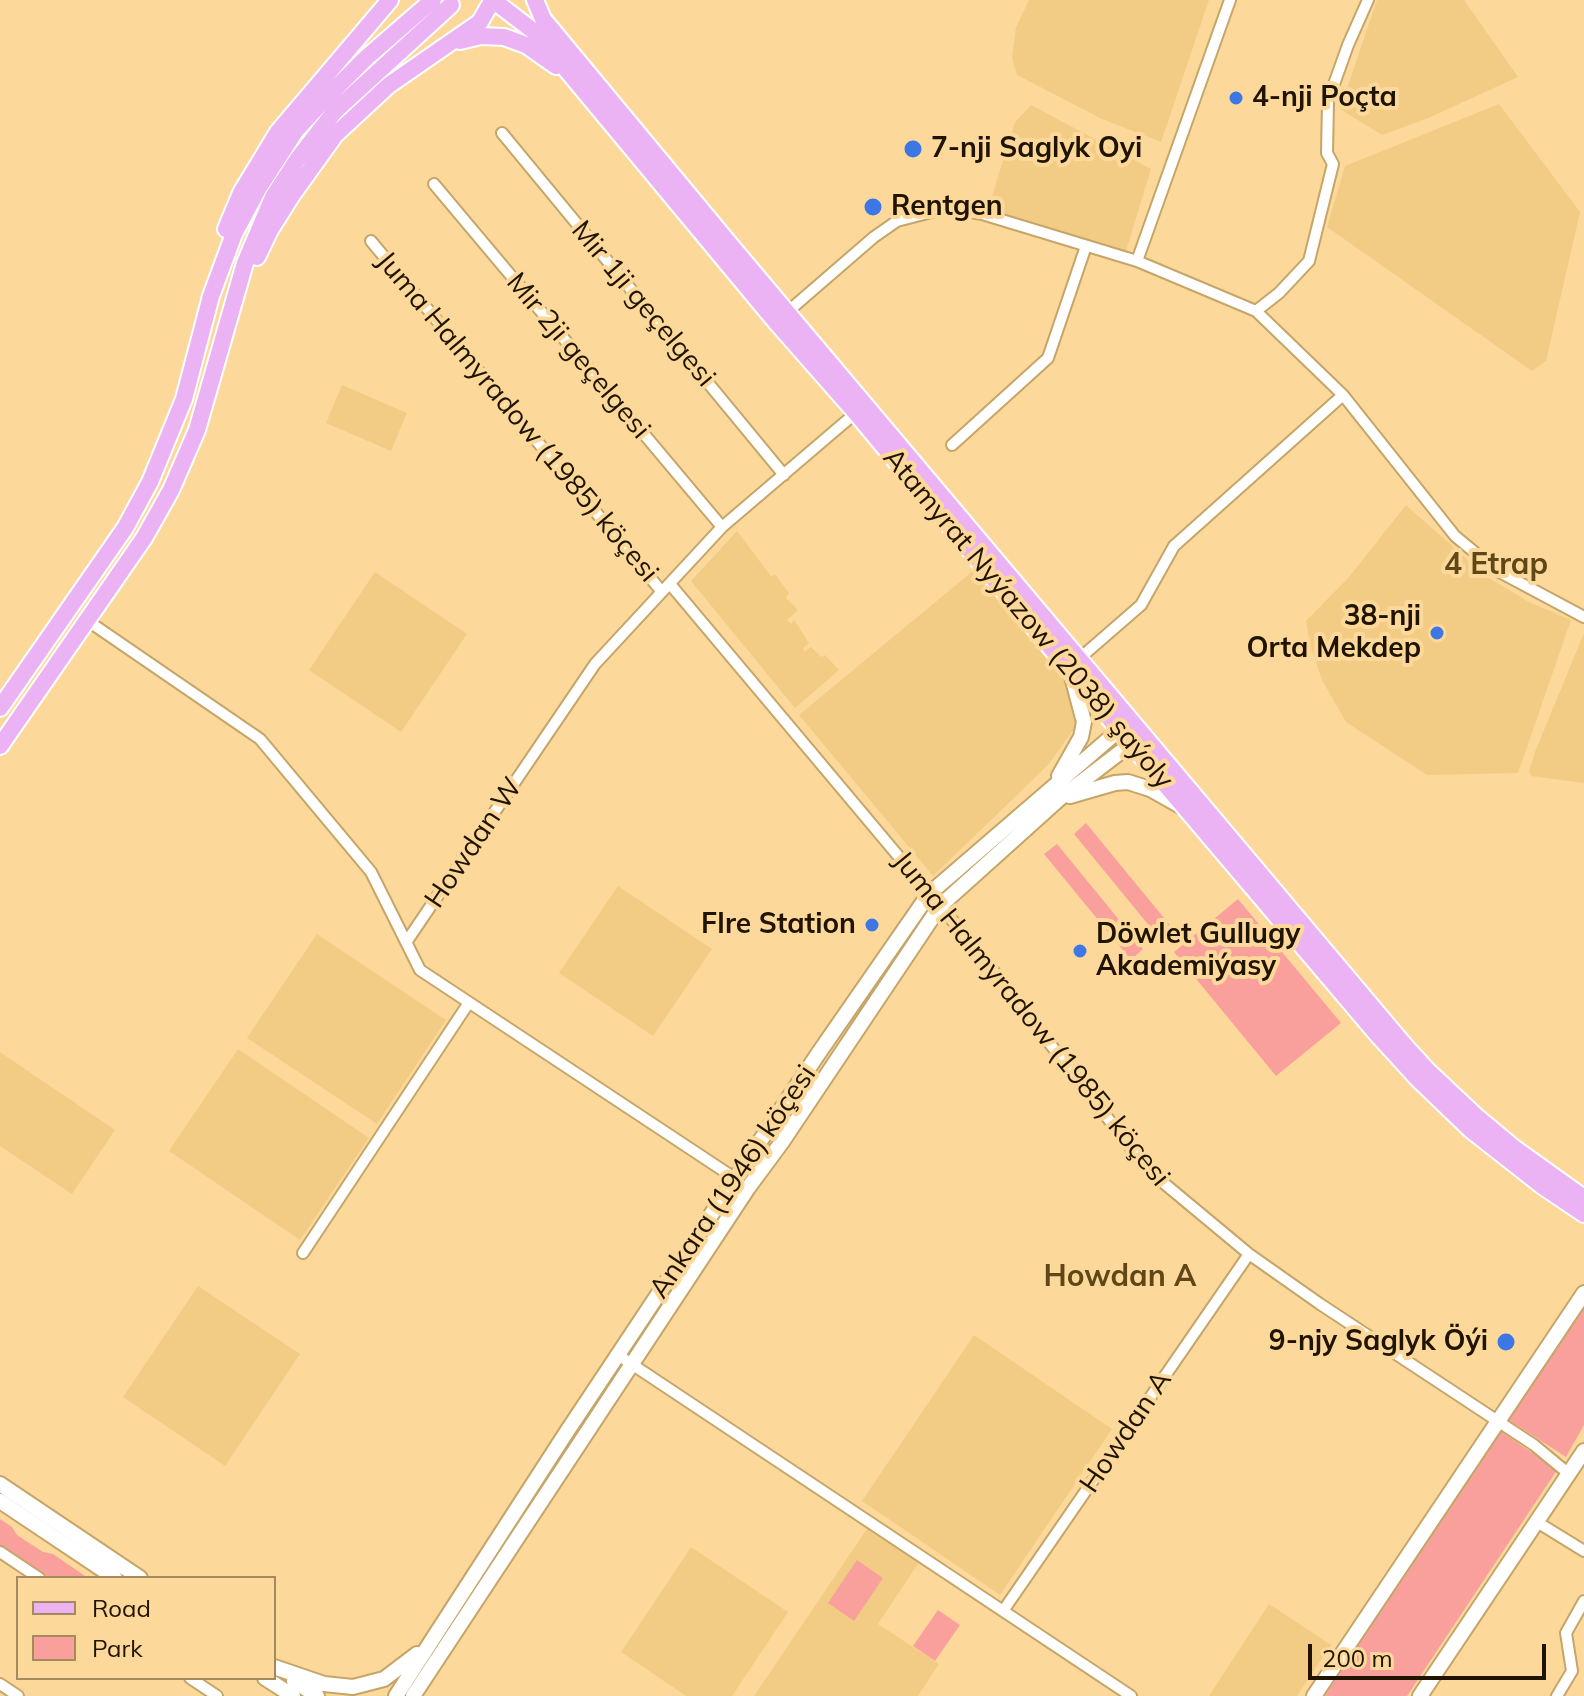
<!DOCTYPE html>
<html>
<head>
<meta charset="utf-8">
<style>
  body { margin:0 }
  #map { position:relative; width:1584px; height:1696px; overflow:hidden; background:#fcd99a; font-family:Mulish,sans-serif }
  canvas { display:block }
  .legend { position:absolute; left:16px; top:1576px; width:260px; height:104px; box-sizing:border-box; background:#fcd99a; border:2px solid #a48a5c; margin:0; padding:10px 14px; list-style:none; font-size:24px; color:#201400 }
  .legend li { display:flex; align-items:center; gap:16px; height:40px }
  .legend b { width:40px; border:2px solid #a48a5c }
  .scale { position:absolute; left:1308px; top:1644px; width:238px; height:36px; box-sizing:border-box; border:4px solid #201400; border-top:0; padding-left:10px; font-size:24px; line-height:28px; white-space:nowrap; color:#201400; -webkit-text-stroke:6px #fcd99a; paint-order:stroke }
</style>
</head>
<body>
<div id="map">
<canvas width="1584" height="1696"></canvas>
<ul class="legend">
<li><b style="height:10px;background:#ecb3f4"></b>Road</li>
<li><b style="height:22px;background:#f9a09d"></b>Park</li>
</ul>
<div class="scale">200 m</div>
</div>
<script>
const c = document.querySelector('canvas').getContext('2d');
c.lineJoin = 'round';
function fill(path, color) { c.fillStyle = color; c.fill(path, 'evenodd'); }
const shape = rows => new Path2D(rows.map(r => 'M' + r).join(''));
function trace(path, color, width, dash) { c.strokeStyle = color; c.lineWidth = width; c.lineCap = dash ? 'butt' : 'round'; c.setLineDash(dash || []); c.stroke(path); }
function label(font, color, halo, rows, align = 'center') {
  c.font = font + ' Mulish,sans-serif'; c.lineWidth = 8; c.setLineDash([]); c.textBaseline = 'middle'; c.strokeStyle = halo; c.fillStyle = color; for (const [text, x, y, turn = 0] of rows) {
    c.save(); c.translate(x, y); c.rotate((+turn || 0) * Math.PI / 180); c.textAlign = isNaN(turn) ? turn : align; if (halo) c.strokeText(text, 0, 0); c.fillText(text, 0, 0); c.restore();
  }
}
fill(shape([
  [1029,0,1209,0,1161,142,1102,119,1017,75,1012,58,1016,27],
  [1377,0,1464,0,1518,77,1426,119,1382,135,1340,109],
  [1499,104,1580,212,1546,361,1532,371,1327,227,1345,166],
  [1031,105,1151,169,1126,251,988,209,1015,122],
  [342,385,407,413,391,451,326,423],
  [1406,505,1486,576,1529,602,1571,620,1518,773,1427,775,1346,722,1322,680,1310,645,1306,621,1349,577],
  [737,531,771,576,775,574,789,593,786,598,798,610,787,620,791,624,794,620,809,643,803,648,804,652,811,647,821,657,825,655,839,670,795,708,691,581],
  [974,570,1068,682,1077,725,1048,765,933,876,799,715],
  [375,572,467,634,401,732,309,670],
  [1584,633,1584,783,1531,776,1529,771,1535,752],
  [618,886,712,949,653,1036,559,973],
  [317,934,446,1020,377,1124,247,1038],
  [238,1049,369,1138,300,1240,169,1151],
  [0,1052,115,1130,72,1194,0,1146],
  [198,1286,300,1354,225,1466,123,1397],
  [974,1335,1112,1429,1000,1595,862,1501],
  [869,1526,920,1561,878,1624,939,1664,918,1696,754,1696],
  [691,1547,788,1612,732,1696,686,1696,621,1652],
  [1269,1604,1331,1645,1297,1696,1209,1696]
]), '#f2cc85');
fill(shape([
  [1086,823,1173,929,1160,939,1074,834],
  [1057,844,1143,949,1131,960,1044,854],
  [1238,899,1341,1023,1276,1076,1174,952],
  [1584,1305,1584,1425,1566,1457,1507,1419],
  [1499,1430,1557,1470,1407,1696,1325,1696],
  [0,1519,12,1527,17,1535,43,1552,53,1554,88,1578,44,1578,0,1548],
  [857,1560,883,1578,854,1621,828,1603],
  [938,1610,960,1625,935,1661,913,1646]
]), '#f9a09d');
const street = shape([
  [502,133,784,475],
  [434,184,722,527],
  [371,241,662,592],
  [1137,261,1230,0],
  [1256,311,1279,293,1309,261,1333,164,1327,153,1328,101,1348,45,1368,0],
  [785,314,874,237,897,221,947,208,982,214,1137,261,1256,311,1343,395,1455,536,1496,570,1584,617],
  [952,445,1048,358,1086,246],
  [670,584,978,951,1148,1170,1249,1254,1320,1304,1534,1445,1569,1474],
  [88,621,260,739,371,872,420,970,739,1181],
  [1080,658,1141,605,1174,546,1343,395],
  [407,941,595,664,722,527,858,411],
  [303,1253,468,1004],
  [618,1355,1131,1696],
  [1537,1522,1584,1551],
  [0,1552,39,1578],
  [1003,1611,1249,1254],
  [190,1678,217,1696],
  [0,1684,18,1696],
  [1557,1696,1572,1671,1566,1633,1584,1601]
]);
const secondary = shape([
  [1059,776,1081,737,1084,722,1071,673],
  [1070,796,1115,783,1128,782,1150,789,1182,807],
  [0,1484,140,1578],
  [0,1501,115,1578],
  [274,1667,324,1684,353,1687,384,1679,417,1654],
  [265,1678,293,1696],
  [294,1681,317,1696],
  [396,1696,566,1433,818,1054,929,894,1125,725],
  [413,1696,748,1188,782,1142,940,906,1059,799,1140,737],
  [1314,1696,1584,1293],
  [1420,1696,1584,1451]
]);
const primary = shape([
  [535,0,543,19,732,247,1405,1046,1427,1070,1478,1118,1514,1148,1584,1198],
  [494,1,536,33,776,322,856,413,1119,730,1377,1034,1418,1079,1471,1130,1541,1185,1584,1214],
  [460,41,481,36,504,37,526,45,556,66],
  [226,229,241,193,278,132,390,0],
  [257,257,270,230,292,195,335,135,389,85,480,22,492,1],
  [0,708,125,528,150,482,184,399,211,296,234,234,258,189,296,130,322,102,366,58,433,0],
  [0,746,144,538,171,490,197,430,245,263,273,197,297,160,335,111,451,5]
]);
trace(street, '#c6a568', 14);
trace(secondary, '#c6a568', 18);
trace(primary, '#fff', 20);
trace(street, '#fff', 10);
trace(secondary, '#fff', 14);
trace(primary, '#ecb3f4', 16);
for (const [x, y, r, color] of [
  [1236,98,8,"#3d76e5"],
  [913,149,10,"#3d76e5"],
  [873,207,10,"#3d76e5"],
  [1437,633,8,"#3d76e5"],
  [872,925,8,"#3d76e5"],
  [1080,951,8,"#3d76e5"],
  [1506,1342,10,"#3d76e5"]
]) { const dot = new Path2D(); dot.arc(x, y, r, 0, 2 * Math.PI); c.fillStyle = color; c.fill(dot); trace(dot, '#fcd99a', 3); }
label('bold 28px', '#201400', '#fcd99a', [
  ["4-nji Poçta",1252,98],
  ["7-nji Saglyk Oyi",931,149],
  ["Rentgen",891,207],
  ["38-nji",1421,617,"right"],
  ["Orta Mekdep",1421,649,"right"],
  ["FIre Station",856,925,"right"],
  ["Döwlet Gullugy",1096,935],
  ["Akademiýasy",1096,967],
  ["9-njy Saglyk Öýi",1488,1342,"right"]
], 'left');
label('28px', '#201400', '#fcd99a', [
  ["Mir 1ji geçelgesi",643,304,50],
  ["Mir 2ji geçelgesi",578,356,50],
  ["Juma Halmyradow (1985) köçesi",517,417,50],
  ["Atamyrat Nyýazow (2038) şaýoly",1028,619,50],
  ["Howdan W",474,843,-56],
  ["Juma Halmyradow (1985) köçesi",1031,1019,51],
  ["Ankara (1946) köçesi",733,1182,-56],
  ["Howdan A",1126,1432,-56]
]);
label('bold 30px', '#5f4717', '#fcd99a', [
  ["4 Etrap",1496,565],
  ["Howdan A",1120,1277]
]);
</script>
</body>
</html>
